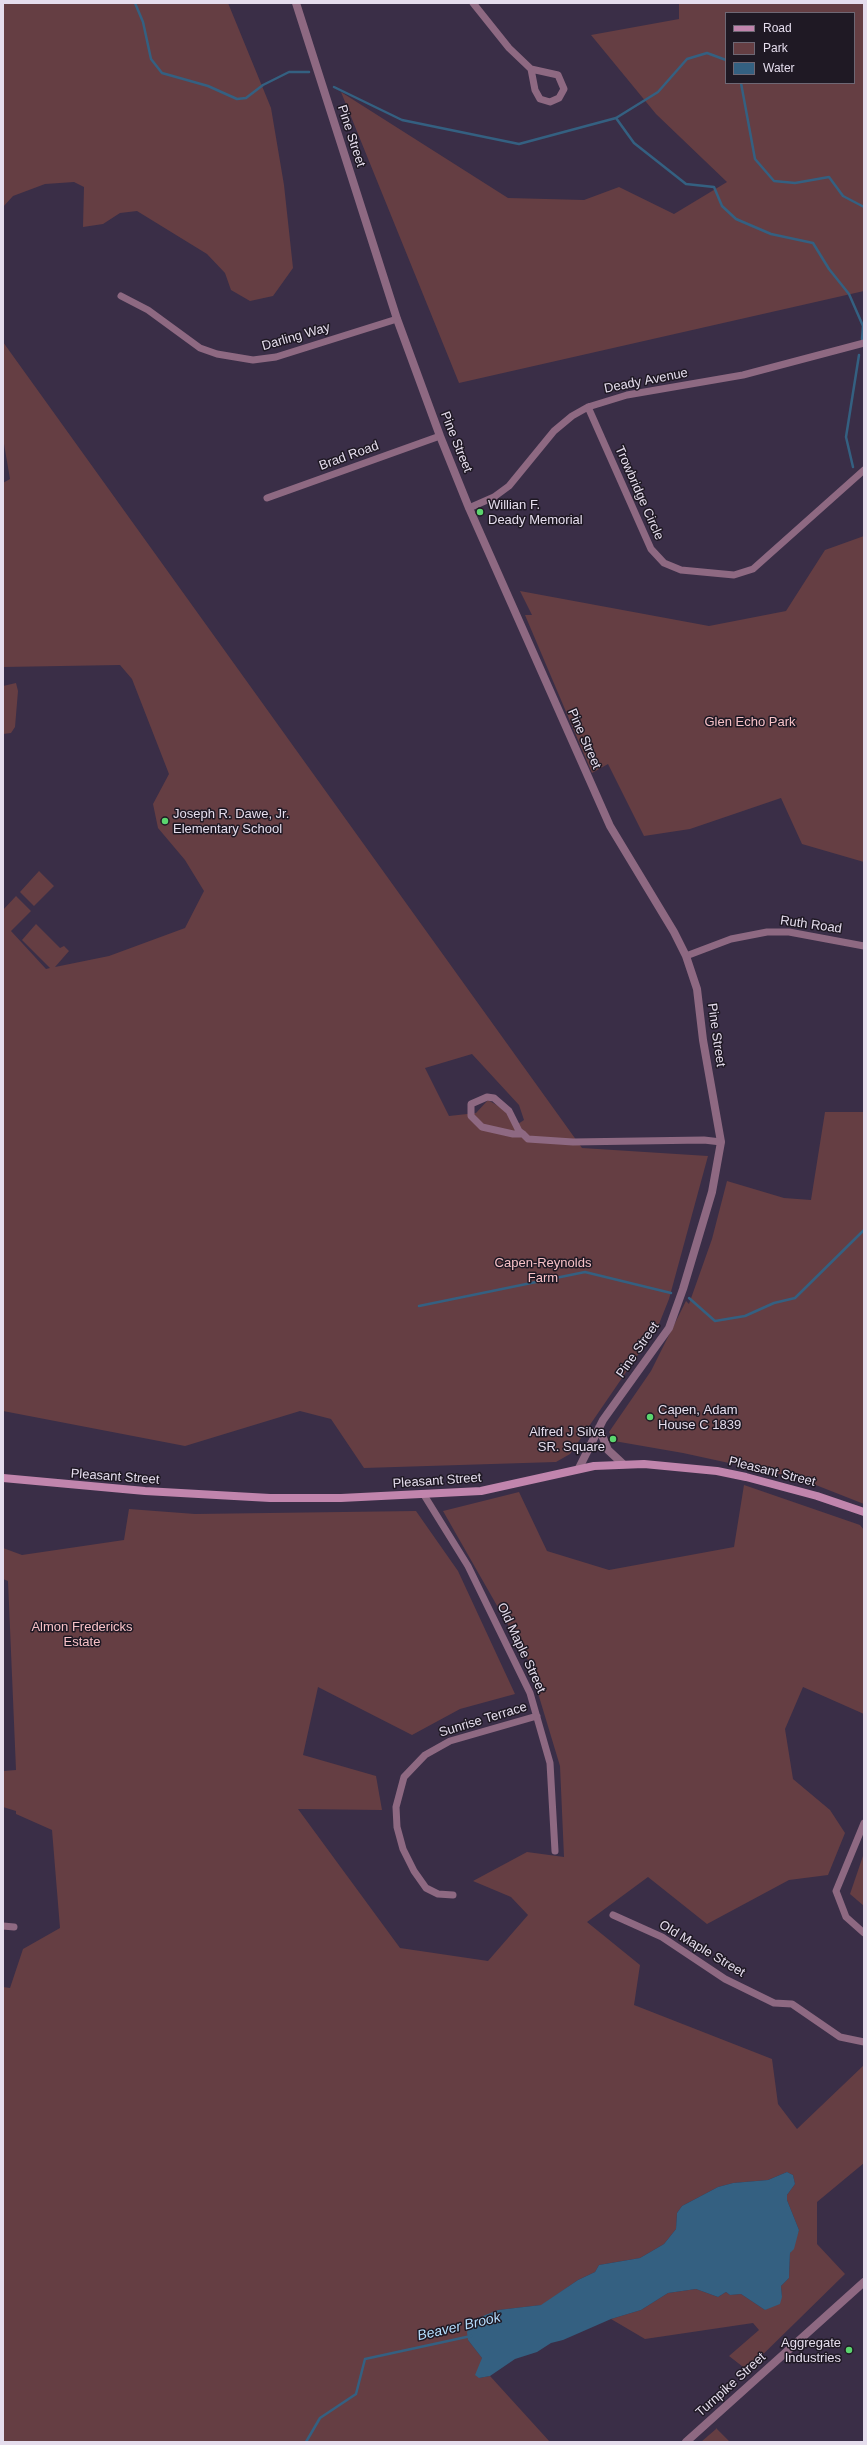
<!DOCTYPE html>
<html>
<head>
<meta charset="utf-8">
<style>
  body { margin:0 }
  #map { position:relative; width:867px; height:2445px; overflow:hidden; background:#3a2e47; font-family:Arial,sans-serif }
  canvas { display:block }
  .frame { position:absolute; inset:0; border:4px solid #e5dded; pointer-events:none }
  .legend { position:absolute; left:725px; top:12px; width:130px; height:72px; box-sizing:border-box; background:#1f1924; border:1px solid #6e6774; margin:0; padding:5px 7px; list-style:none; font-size:12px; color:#e5dded }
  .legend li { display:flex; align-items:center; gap:8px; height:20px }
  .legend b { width:20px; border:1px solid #6e6774 }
</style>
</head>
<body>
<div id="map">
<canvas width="867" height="2445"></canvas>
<div class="frame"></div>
<ul class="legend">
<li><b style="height:5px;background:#c185ad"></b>Road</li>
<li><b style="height:11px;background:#653e43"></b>Park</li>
<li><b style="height:11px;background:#346081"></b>Water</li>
</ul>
</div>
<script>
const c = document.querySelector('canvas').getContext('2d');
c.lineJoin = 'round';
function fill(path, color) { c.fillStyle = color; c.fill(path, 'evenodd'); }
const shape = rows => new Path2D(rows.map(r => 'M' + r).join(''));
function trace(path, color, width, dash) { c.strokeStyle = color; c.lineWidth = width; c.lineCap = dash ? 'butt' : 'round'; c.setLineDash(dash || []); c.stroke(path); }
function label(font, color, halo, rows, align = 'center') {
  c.font = font + ' Arial,sans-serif'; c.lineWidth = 3; c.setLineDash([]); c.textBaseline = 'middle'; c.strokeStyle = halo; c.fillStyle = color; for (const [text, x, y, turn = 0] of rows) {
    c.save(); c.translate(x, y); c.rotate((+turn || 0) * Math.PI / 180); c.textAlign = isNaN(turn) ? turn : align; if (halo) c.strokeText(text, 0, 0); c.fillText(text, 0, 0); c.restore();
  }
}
fill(shape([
  [3,3,228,3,271,108,284,185,293,268,273,296,250,301,231,290,225,273,207,254,137,211,120,213,103,224,83,227,84,187,74,182,45,184,13,196,3,207],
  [679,3,864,3,864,291,459,383,341,92,508,198,584,200,619,187,674,214,727,182,656,114,591,35,679,19],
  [726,13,854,13,854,83,726,83],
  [3,342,582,1148,708,1156,669,1299,659,1324,570,1454,556,1462,364,1468,331,1419,300,1411,185,1446,3,1411,3,910,16,896,31,911,11,931,46,969,50,968,22,940,36,924,60,948,64,946,69,951,55,967,109,956,185,928,204,891,185,860,158,828,153,804,169,774,132,679,120,665,3,667,3,483,10,479,3,438],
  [472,1054,519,1105,524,1120,518,1124,500,1107,488,1100,476,1113,449,1116,425,1068],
  [864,536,864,862,802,844,781,798,690,829,644,836,608,764,592,773,525,615,532,615,520,591,709,626,786,611,825,550],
  [16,683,18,691,15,727,11,733,3,734,3,686],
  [39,871,54,886,34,906,20,892],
  [825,1112,864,1112,864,1504,798,1478,683,1453,614,1441,609,1432,651,1371,686,1301,689,1304,712,1239,727,1181,784,1198,811,1200],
  [744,1485,860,1525,864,1530,864,1714,803,1687,785,1729,793,1779,830,1810,845,1833,828,1875,789,1880,707,1924,648,1877,587,1922,640,1965,634,2005,772,2059,778,2104,797,2129,864,2065,864,2163,817,2202,817,2244,845,2274,747,2370,729,2356,759,2330,753,2323,645,2339,611,2319,641,2310,668,2293,696,2289,718,2297,726,2292,730,2295,741,2294,765,2310,782,2297,781,2286,789,2278,790,2253,799,2230,787,2200,787,2195,795,2184,793,2175,787,2172,768,2180,733,2183,718,2187,682,2206,677,2213,676,2229,664,2244,640,2258,599,2265,595,2272,578,2280,542,2305,498,2310,468,2340,482,2358,479,2378,490,2376,550,2442,3,2442,3,1987,10,1988,23,1949,60,1928,52,1830,16,1814,16,1811,3,1807,3,1771,16,1770,8,1581,3,1579,3,1548,22,1555,124,1540,129,1509,195,1514,416,1511,458,1571,515,1694,460,1709,412,1735,318,1687,303,1755,376,1776,382,1810,298,1809,400,1948,488,1961,528,1915,511,1897,473,1881,527,1852,564,1857,560,1766,528,1660,443,1511,519,1492,547,1551,609,1570,734,1547],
  [864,1853,864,1906,850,1894],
  [716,2428,730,2442,701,2442,716,2429]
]), '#653e43');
fill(shape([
  [787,2172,793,2175,795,2184,787,2195,787,2200,799,2230,794,2249,790,2253,789,2278,781,2286,782,2297,780,2304,765,2310,741,2294,730,2295,726,2292,718,2297,696,2289,668,2293,641,2310,611,2319,563,2340,551,2343,537,2352,515,2359,490,2376,479,2378,475,2375,482,2358,468,2340,467,2332,471,2324,478,2318,498,2310,541,2305,578,2280,595,2272,599,2265,640,2258,664,2244,676,2229,677,2213,682,2206,718,2187,733,2183,768,2180]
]), '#346081');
trace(shape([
  [135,3,143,22,151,59,162,73,208,86,237,99,246,98,263,85,289,72,309,72],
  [741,83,755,159,774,181,795,183,829,177,843,196,864,207],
  [334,87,402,120,519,144,616,118,658,92,687,59,707,53,726,60],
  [616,118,634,143,686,184,714,187,722,206,736,219,771,234,813,243,829,269,849,294,863,326,862,339],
  [853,467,846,437,859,355],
  [689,1298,715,1321,745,1316,774,1303,795,1298,864,1230],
  [419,1306,585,1272,671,1293],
  [306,2442,320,2418,356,2394,365,2359,471,2336]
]), '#346081', 2.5);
trace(shape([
  [473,3,509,48,531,69],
  [531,69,558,75,564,89,559,98,550,102,540,99,535,90,531,69],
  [121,296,148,310,200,348,217,354,253,360,276,357,397,319],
  [588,407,651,549,664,563,681,570,734,575,753,569,864,470],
  [267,498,440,436],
  [469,508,494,497,509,486,554,431,572,416,588,407,627,395,743,375,864,343],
  [686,956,731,939,767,932,789,932,864,946],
  [523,1134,513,1134,482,1127,471,1116,471,1104,487,1097,494,1098,509,1111,519,1131,523,1134,528,1139,573,1142,704,1140,721,1142],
  [424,1495,468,1566,530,1693,550,1763,555,1851],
  [864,1823,836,1891,846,1917,864,1933],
  [453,1895,438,1894,426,1888,414,1871,403,1849,397,1827,396,1807,404,1777,425,1755,450,1741,537,1716],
  [613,1915,662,1937,725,1979,774,2003,792,2004,840,2037,864,2042],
  [3,1926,14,1927]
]), '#8e6982', 7);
trace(shape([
  [296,3,397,319,440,436,469,508,610,826,674,932,686,956,697,989,703,1040,721,1142,712,1192,683,1289,669,1328,603,1420,579,1468],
  [599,1428,608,1450,623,1464],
  [686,2442,864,2282]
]), '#8e6982', 8);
trace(shape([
  [3,1478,145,1491,270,1498,341,1498,481,1491,594,1466,644,1464,717,1471,746,1477,817,1496,864,1512]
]), '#c185ad', 8);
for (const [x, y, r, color] of [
  [480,512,4,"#5bd56e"],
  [165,821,4,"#5bd56e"],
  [650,1417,4,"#5bd56e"],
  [613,1439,4,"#5bd56e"],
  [849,2350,4,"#5bd56e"]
]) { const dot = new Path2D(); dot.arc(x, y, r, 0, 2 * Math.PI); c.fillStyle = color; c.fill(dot); trace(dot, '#1f1924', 1.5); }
label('13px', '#e5dded', '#1f1924', [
  ["Pine Street",351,136,72],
  ["Darling Way",296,337,-16],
  ["Deady Avenue",646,381,-11],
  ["Pine Street",456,442,68],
  ["Brad Road",349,456,-20],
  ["Trowbridge Circle",639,493,66],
  ["Pine Street",584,739,66],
  ["Ruth Road",811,925,8],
  ["Pine Street",716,1035,82],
  ["Pine Street",638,1350,-55],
  ["Pleasant Street",772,1472,14],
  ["Pleasant Street",115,1477,4],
  ["Pleasant Street",437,1481,-4],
  ["Old Maple Street",521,1648,65],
  ["Sunrise Terrace",483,1720,-17],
  ["Old Maple Street",702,1949,31],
  ["Turnpike Street",731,2385,-42]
]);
label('13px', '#e5dded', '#1f1924', [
  ["Willian F.",488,505],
  ["Deady Memorial",488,520],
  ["Joseph R. Dawe, Jr.",173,814],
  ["Elementary School",173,829],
  ["Capen, Adam",658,1410],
  ["House C 1839",658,1425],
  ["Alfred J Silva",605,1432,"right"],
  ["SR. Square",605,1447,"right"],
  ["Aggregate",841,2343,"right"],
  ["Industries",841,2358,"right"]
], 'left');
label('13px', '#f7c1c7', '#1f1924', [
  ["Glen Echo Park",750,722],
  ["Capen-Reynolds",543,1263],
  ["Farm",543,1278],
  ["Almon Fredericks",82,1627],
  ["Estate",82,1642]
]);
label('italic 14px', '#b5ddfd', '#1f1924', [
  ["Beaver Brook",459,2327,-13]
]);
</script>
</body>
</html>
